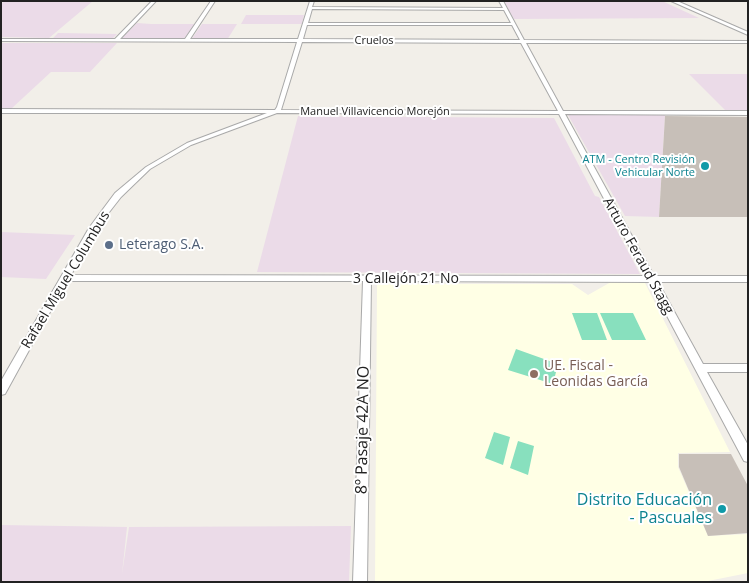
<!DOCTYPE html>
<html>
<head>
<meta charset="utf-8">
<style>
  body { margin:0 }
  #map { position:relative; width:749px; height:583px; overflow:hidden; background:#f2efe9; font-family:"Open Sans",sans-serif }
  canvas { display:block }
  .frame { position:absolute; inset:0; border:2px solid #222; pointer-events:none }
</style>
</head>
<body>
<div id="map">
<canvas width="749" height="583"></canvas>
<div class="frame"></div>
</div>
<script>
const c = document.querySelector('canvas').getContext('2d');
c.lineJoin = 'round';
function fill(path, color) { c.fillStyle = color; c.fill(path, 'evenodd'); }
const shape = rows => new Path2D(rows.map(r => 'M' + r).join(''));
function trace(path, color, width, dash) { c.strokeStyle = color; c.lineWidth = width; c.lineCap = dash ? 'butt' : 'round'; c.setLineDash(dash || []); c.stroke(path); }
function label(font, color, halo, rows, align = 'center') {
  c.font = font + ' "Open Sans",sans-serif'; c.lineWidth = 4; c.setLineDash([]); c.textBaseline = 'middle'; c.strokeStyle = halo; c.fillStyle = color; for (const [text, x, y, turn = 0] of rows) {
    c.save(); c.translate(x, y); c.rotate((+turn || 0) * Math.PI / 180); c.textAlign = isNaN(turn) ? turn : align; if (halo) c.strokeText(text, 0, 0); c.fillText(text, 0, 0); c.restore();
  }
}
fill(shape([
  [5,1,93,1,49,38,1,37,1,4],
  [503,1,662,1,699,18,514,19],
  [246,15,304,15,302,24,241,24],
  [137,23,151,24,195,24,183,40,121,39],
  [202,24,237,24,227,40,191,40],
  [58,33,117,34,112,39,52,39],
  [1,43,117,43,90,72,51,72,11,109,1,109],
  [689,74,748,74,748,110,725,110],
  [568,115,665,115,659,217,625,216],
  [298,116,554,118,595,196,599,197,640,274,257,272],
  [1,232,75,235,46,279,1,277],
  [1,525,127,527,122,574,129,527,351,526,349,582,1,582]
]), '#ebdbe8');
fill(shape([
  [611,282,645,283,730,452,678,453,678,467,708,536,748,534,748,573,703,582,375,582,377,284,572,284,588,295]
]), '#ffffe5');
fill(shape([
  [572,313,597,313,607,340,582,340],
  [600,313,633,313,646,340,612,340],
  [516,349,558,364,553,384,508,370],
  [494,432,510,437,503,465,485,458],
  [518,441,534,446,528,475,510,468]
]), '#88e0be');
fill(shape([
  [665,116,748,117,748,217,659,217],
  [679,454,731,454,748,486,748,533,708,536,679,467]
]), '#c7bfb8');
const minor = shape([
  [152,1,156,1,120,39,185,39,211,1,215,1,190,39,298,39,310,1,314,1,312,7,503,8,499,1,503,1,524,40,748,41,748,43,526,43,563,111,748,111,748,115,565,114,654,276,748,276,748,282,658,282,703,364,748,364,748,372,707,372,748,445,748,462,744,461,649,282,371,281,367,582,353,582,363,281,67,281,5,394,1,395,1,381,89,228,115,193,146,167,187,143,267,113,1,113,1,109,275,110,277,107,297,42,1,41,1,39,115,39,152,1],
  [312,9,504,10,511,23,308,23,312,9],
  [307,25,512,25,520,40,303,39,307,25],
  [302,42,521,43,558,111,281,110,302,42],
  [277,113,559,114,645,276,71,275,96,229,121,197,150,169,191,145,277,113],
  [671,1,677,1,748,32,748,35,671,1]
]);
trace(minor, '#a9a9a9', 2);
fill(minor, '#fff');
for (const [x, y, r, color] of [
  [705,166,5,"#0f9aa8"],
  [109,245,5,"#5c6f8a"],
  [534,374,5,"#8d6e63"],
  [722,509,5,"#0f9aa8"]
]) { const dot = new Path2D(); dot.arc(x, y, r, 0, 2 * Math.PI); c.fillStyle = color; c.fill(dot); trace(dot, '#fff', 2); }
label('11px', '#222', '#fff', [
  ["Cruelos",374,41],
  ["Manuel Villavicencio Morejón",375,112]
]);
label('11px', '#0d838f', '#fff', [
  ["ATM - Centro Revisión",695,160],
  ["Vehicular Norte",695,173]
], 'right');
label('14px', '#4e5e75', '#fff', [
  ["Leterago S.A.",119,245]
], 'left');
label('14px', '#222', '#fff', [
  ["Arturo Feraud Stagg",638,256,61],
  ["3 Callejón 21 No",406,279],
  ["Rafael Miguel Columbus",66,280,-59]
]);
label('14px', '#785e54', '#fff', [
  ["UE. Fiscal -",544,366],
  ["Leonidas García",544,382]
], 'left');
label('16px', '#222', '#fff', [
  ["8º Pasaje 42A NO",363,430,-89]
]);
label('16px', '#0d838f', '#fff', [
  ["Distrito Educación",712,500],
  ["- Pascuales",712,518]
], 'right');
</script>
</body>
</html>
